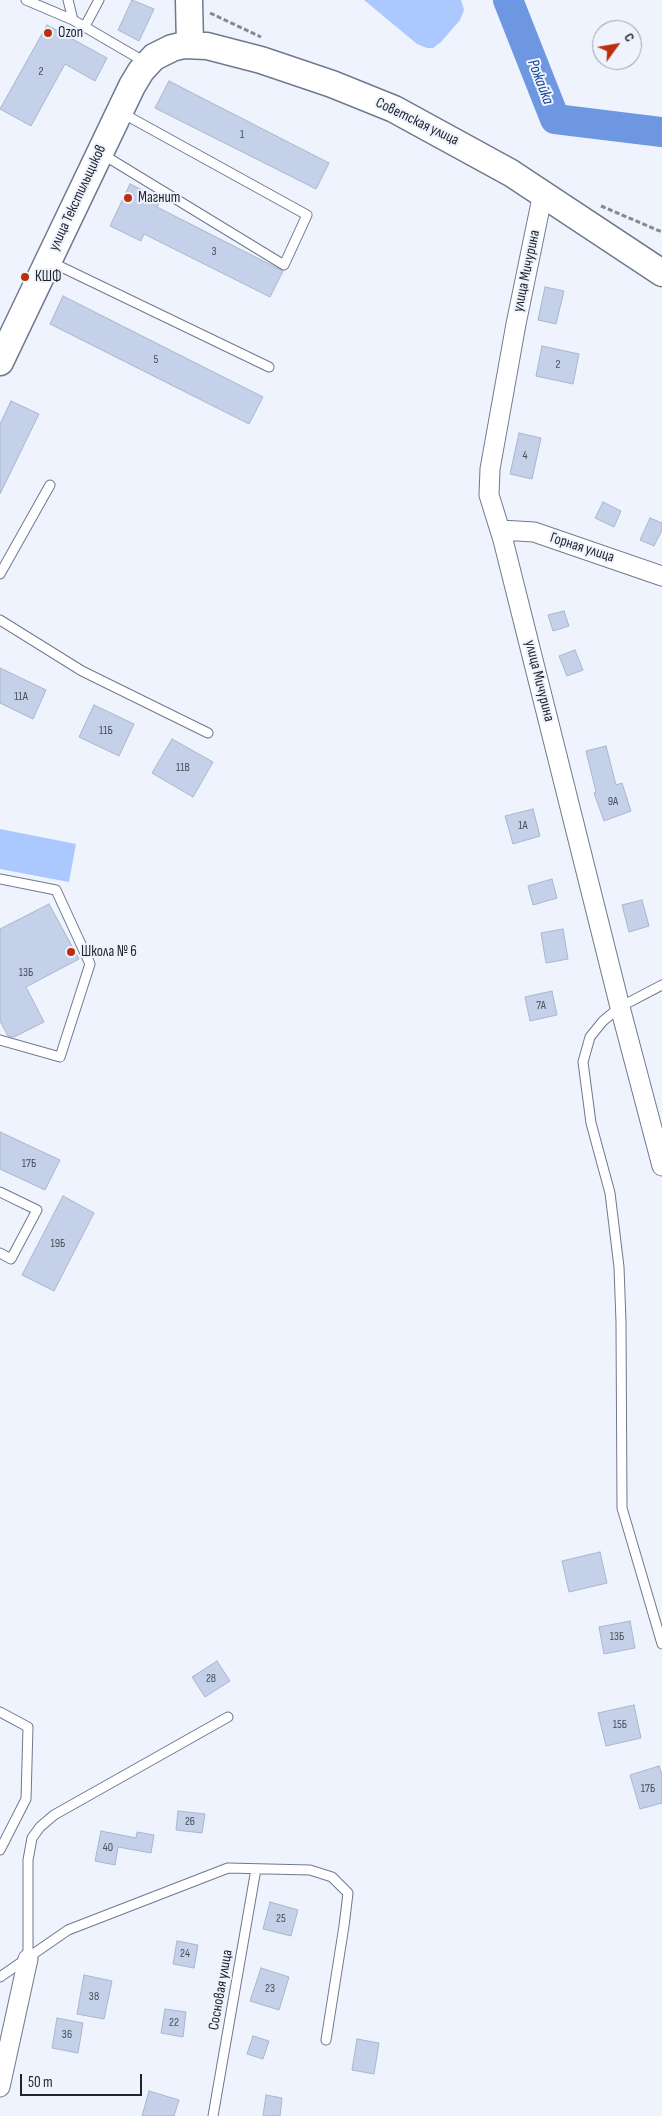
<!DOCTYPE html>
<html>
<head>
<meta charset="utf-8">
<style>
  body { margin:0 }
  #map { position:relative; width:662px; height:2116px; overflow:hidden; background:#eef3fd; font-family:"Sofia Sans Condensed",sans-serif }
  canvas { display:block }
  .north { position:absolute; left:592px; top:20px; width:50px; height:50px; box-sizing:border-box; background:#eef3fd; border:1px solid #9ba0a9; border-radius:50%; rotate:58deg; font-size:14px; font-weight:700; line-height:20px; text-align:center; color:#1f242c }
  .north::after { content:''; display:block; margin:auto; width:18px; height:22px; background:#ba300e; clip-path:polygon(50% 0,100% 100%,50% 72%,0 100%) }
  .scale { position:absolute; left:20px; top:2074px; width:122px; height:22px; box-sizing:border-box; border:2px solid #1f242c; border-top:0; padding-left:6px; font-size:15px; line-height:18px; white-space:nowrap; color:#1f242c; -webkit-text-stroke:4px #eef3fd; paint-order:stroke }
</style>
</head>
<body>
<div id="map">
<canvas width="662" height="2116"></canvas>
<div class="north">С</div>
<div class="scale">50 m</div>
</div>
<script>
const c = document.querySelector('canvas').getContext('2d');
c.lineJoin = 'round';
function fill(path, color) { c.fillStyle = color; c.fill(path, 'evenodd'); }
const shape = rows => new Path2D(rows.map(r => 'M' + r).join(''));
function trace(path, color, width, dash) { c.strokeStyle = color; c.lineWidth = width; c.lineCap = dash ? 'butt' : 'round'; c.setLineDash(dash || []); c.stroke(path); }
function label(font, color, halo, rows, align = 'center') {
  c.font = font + ' "Sofia Sans Condensed",sans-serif'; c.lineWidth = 4; c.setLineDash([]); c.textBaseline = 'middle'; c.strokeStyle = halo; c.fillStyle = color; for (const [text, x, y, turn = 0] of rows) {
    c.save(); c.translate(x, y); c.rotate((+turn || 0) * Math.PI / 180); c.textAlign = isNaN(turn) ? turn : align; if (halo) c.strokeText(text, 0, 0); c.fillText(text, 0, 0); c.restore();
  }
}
fill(shape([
  [364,0,461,0,464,10,460,20,441,42,433,48,427,48,417,44],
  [0,829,76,844,69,882,0,869]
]), '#abc9ff');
trace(shape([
  [508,0,555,119,662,132]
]), '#6e97e1', 30);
const building = shape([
  [132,0,154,9,139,41,118,30,132,0],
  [47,25,107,58,95,81,65,64,31,126,0,109,47,25],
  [169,81,329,163,316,189,155,108,169,81],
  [130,184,161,199,157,207,283,271,270,297,144,234,141,241,110,226,130,184],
  [545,287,564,291,556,324,538,320,545,287],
  [63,296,263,397,249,424,50,324,63,296],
  [542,346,579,354,573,384,536,376,542,346],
  [11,401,39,414,0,494,0,424,11,401],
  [519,433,541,438,532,479,510,474,519,433],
  [603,502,621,511,614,527,595,518,603,502],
  [650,518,662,523,662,530,654,546,640,540,650,518],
  [564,611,569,626,553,631,548,615,564,611],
  [575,650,583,670,567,676,559,656,575,650],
  [0,668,46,690,33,719,0,703,0,668],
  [94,705,134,724,119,756,79,737,94,705],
  [172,739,213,762,193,797,152,773,172,739],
  [606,746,616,785,622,783,631,811,604,821,594,793,596,792,586,751,606,746],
  [533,809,540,836,513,844,505,816,533,809],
  [552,879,557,898,533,905,528,886,552,879],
  [642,900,649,926,629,932,622,905,642,900],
  [49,904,79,959,26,987,44,1022,14,1037,8,1036,0,1021,0,929,49,904],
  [563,929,568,959,546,963,541,933,563,929],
  [552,991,557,1015,530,1021,525,997,552,991],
  [0,1132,60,1160,45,1190,0,1169,0,1132],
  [63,1196,94,1213,54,1291,22,1275,63,1196],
  [600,1552,607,1583,569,1592,562,1561,600,1552],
  [630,1621,635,1648,604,1654,599,1627,630,1621],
  [217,1661,230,1681,205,1697,192,1677,217,1661],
  [634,1705,641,1738,606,1746,598,1713,634,1705],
  [659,1766,662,1775,662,1803,640,1809,630,1775,659,1766],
  [178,1811,205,1814,202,1833,176,1830,178,1811],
  [101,1831,136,1838,137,1832,154,1835,151,1853,118,1847,115,1865,95,1861,101,1831],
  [270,1902,298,1910,291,1936,263,1929,270,1902],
  [177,1941,198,1945,194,1968,173,1964,177,1941],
  [261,1968,289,1977,279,2010,250,2001,261,1968],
  [84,1975,112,1981,104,2019,77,2014,84,1975],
  [165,2009,186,2012,183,2037,161,2033,165,2009],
  [57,2018,83,2023,78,2053,52,2048,57,2018],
  [253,2036,269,2041,263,2059,247,2054,253,2036],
  [357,2039,379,2043,374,2074,352,2070,357,2039],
  [149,2091,179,2100,174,2116,142,2116,149,2091],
  [266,2095,282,2098,280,2116,263,2116,266,2095]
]);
fill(building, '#c4d1e8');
trace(building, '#a9b6cd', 1);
const lane = shape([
  [26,0,73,20],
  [68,0,73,20,145,62],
  [84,28,99,0],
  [102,154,284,265,307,215,122,113],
  [51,262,269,367],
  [0,574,50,485],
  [0,620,82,671,208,733],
  [0,879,56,890,90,964,60,1057,0,1040],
  [662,985,620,1007,603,1021,590,1037,583,1062,591,1123,610,1193,619,1267,621,1322,622,1508,662,1644],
  [0,1192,37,1210,11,1259,0,1253],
  [0,1712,28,1727,26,1799,0,1850],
  [28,1959,28,1860,32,1838,40,1827,54,1815,228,1717],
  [0,1977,68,1930,228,1868,310,1870,332,1877,348,1893,344,1926,326,2040],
  [213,2116,256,1869]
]);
const street = shape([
  [543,193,516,324,490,469,489,495,503,540,620,1007,662,1166],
  [501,530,534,532,662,576],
  [0,2087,28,1959]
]);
const secondary = shape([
  [189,0,190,45],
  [0,362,132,86,141,71,154,57,172,48,184,45,207,46,261,60,332,84,394,109,511,173,662,273]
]);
trace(lane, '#6e7a8f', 11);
trace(street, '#6e7a8f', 21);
trace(secondary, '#6e7a8f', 29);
trace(shape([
  [210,13,261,37],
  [601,206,662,232]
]), '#848992', 3, [5, 2.5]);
trace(lane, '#fff', 9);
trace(street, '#fff', 19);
trace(secondary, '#fff', 26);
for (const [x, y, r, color] of [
  [48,33,5,"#ba300e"],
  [128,198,5,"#ba300e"],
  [25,277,5,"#ba300e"],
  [71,952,5,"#ba300e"]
]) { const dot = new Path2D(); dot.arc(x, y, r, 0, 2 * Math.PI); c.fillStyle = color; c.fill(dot); trace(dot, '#eef3fd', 2); }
label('12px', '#484f5b', null, [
  ["2",41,72],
  ["1",242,135],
  ["3",214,252],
  ["5",156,360],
  ["2",558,365],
  ["4",525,456],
  ["11А",21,697],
  ["11Б",106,731],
  ["11В",183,768],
  ["9А",613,802],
  ["1А",523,826],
  ["13Б",26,973],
  ["7А",541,1006],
  ["17Б",29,1164],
  ["19Б",58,1244],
  ["13Б",617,1637],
  ["28",211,1679],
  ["15Б",620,1725],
  ["17Б",648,1789],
  ["26",190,1822],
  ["40",108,1848],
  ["25",281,1919],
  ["24",185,1954],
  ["23",270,1989],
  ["38",94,1997],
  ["22",174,2023],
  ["36",67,2035]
]);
label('15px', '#1f242c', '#eef3fd', [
  ["Ozon",58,33],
  ["Магнит",138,198],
  ["КШФ",35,277],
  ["Школа № 6",81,952]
], 'left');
label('15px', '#1f242c', '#eef3fd', [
  ["Советская улица",417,122,26],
  ["улица Текстильщиков",78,198,-65],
  ["улица Мичурина",527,271,-78],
  ["Горная улица",582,548,18],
  ["улица Мичурина",539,681,76],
  ["Сосновая улица",221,1990,-80]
]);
label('italic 16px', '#164499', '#eef3fd', [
  ["Рожайка",540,82,69]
]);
</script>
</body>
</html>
